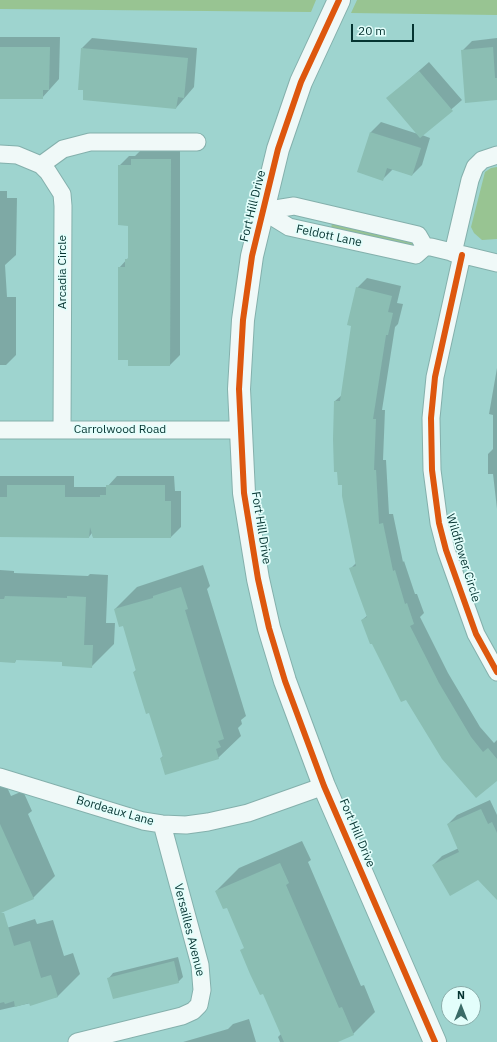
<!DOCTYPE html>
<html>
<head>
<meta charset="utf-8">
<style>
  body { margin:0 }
  #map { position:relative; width:497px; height:1042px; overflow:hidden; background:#9ed4cf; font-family:"IBM Plex Sans",sans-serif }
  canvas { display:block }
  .north { position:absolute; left:441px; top:986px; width:40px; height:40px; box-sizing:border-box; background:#e3fefb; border:1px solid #8aadaa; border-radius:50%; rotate:0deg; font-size:11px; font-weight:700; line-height:16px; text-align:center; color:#053431 }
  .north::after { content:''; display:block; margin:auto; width:14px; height:18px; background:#3b6c68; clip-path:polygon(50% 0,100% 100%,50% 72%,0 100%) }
  .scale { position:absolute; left:351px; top:24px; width:63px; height:18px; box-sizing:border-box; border:2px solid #053431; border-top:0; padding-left:5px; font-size:12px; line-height:14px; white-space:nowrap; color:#053431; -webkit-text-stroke:3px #e3fefb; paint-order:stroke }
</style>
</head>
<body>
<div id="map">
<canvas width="497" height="1042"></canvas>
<div class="north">N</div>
<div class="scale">20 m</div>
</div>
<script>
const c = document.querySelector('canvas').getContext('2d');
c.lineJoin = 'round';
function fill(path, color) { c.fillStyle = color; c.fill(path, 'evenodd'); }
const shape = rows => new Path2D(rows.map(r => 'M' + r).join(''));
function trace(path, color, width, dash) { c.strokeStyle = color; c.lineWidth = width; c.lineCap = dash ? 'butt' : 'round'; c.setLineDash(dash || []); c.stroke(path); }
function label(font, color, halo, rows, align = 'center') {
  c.font = font + ' "IBM Plex Sans",sans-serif'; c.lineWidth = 3.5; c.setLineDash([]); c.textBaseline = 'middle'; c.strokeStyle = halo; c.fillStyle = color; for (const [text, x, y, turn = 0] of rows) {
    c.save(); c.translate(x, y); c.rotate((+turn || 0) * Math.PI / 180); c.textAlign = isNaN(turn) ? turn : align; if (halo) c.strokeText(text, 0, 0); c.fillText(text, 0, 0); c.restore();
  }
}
fill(shape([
  [0,0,316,0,311,12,0,9],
  [357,0,497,0,497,15,351,13],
  [497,167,497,239,482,240,474,233,471,227,485,172,491,168],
  [332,223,405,239,416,244,416,247,331,229]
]), '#98c492');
fill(shape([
  [0,37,60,37,59,79,42,98,0,98],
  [92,38,197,48,194,87,176,108,82,48],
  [497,38,497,99,462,51,472,41],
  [429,62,462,100,422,135,430,138,422,165,412,175,393,169,383,179,359,172,371,132,381,122,418,134,388,98],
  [142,149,180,150,180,355,170,365,129,365,119,268,129,257,129,225,119,166,129,156,135,156],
  [0,191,7,191,7,198,17,198,16,255,5,265,7,297,16,297,16,355,6,365,0,365],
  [367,278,401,286,397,303,403,304,398,324,395,327,382,410,385,410,383,460,386,460,389,514,393,514,403,562,404,561,415,594,417,594,424,613,420,617,448,673,480,727,494,743,497,740,497,779,362,620,368,615,351,568,356,563,343,484,335,401,342,395,357,288],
  [497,368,497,509,493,474,488,474,488,454,493,449,493,415,489,414],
  [0,476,74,476,74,487,107,487,117,476,174,476,175,491,181,491,181,527,171,537,93,537,92,533,89,537,0,536],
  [203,565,210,586,207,589,246,716,241,720,242,724,238,728,241,736,218,758,161,758,163,756,150,712,134,672,137,669,123,624,115,609,137,587],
  [0,570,14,571,14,573,88,576,90,574,108,575,106,623,115,623,114,644,91,667,63,661,17,659,15,662,0,661],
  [6,785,11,796,23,791,32,811,28,814,55,876,33,898,0,912,0,787],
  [490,800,497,815,497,899,479,879,433,865,442,856,459,848,448,824,457,815],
  [302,841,311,860,308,862,361,986,364,985,375,1012,353,1034,335,1042,280,1042,278,1037,281,1034,227,906,216,891,239,868],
  [35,919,37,924,53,920,64,956,73,953,80,974,57,997,0,1010,0,930],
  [178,957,183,977,178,982,109,978,113,973],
  [249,1019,256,1042,183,1042,228,1029,233,1024]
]), '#0003');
fill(shape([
  [0,47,50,47,49,90,43,90,43,99,0,99],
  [493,47,495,78,497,78,497,100,465,103,461,50],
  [81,48,188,58,184,98,178,97,176,109,83,100,83,90,78,90],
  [419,71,453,111,420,138,386,98],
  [370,132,421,148,412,176,387,168,383,181,357,172],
  [131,159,171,159,170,366,128,366,128,360,118,360,118,267,125,267,125,259,128,259,128,226,118,225,118,165,131,165],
  [356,287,392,296,388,312,393,313,388,335,386,335,373,419,376,419,374,470,376,470,379,524,383,523,393,571,395,570,405,604,407,603,414,624,410,626,439,683,471,737,483,752,488,748,497,759,497,781,476,798,442,759,406,700,401,702,372,644,370,644,361,620,367,617,349,568,356,566,342,496,342,485,338,485,337,472,334,472,333,439,334,401,340,401,351,326,347,325],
  [7,485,65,485,65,497,100,497,100,495,106,495,106,485,165,485,165,501,171,501,171,538,93,538,90,527,89,538,0,537,0,497,7,497],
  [181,587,188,609,185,610,224,739,218,741,221,747,216,749,219,759,165,775,160,758,163,757,149,713,146,714,133,672,136,671,123,626,119,627,114,609,153,598,153,596],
  [5,596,67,598,67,596,86,597,84,645,93,645,92,668,62,666,62,662,16,660,15,663,0,662,0,599,4,599],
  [481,809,488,824,492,822,497,833,497,900,478,880,450,896,432,865,459,852,447,824],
  [0,824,34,899,1,913,4,913,14,946,30,941,41,978,51,975,58,997,30,1006,29,1003,15,1007,14,1001,5,1004,4,1002,0,1003],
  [280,863,289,883,286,885,339,1008,342,1007,354,1035,338,1042,284,1042,263,994,260,995,250,974,240,950,244,948,227,908,223,909,215,891],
  [174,961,179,983,113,999,107,978]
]), '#8bbeb3');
const street = shape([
  [0,154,17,155,41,165,48,172,62,194,63,206,62,429],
  [41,165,63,149,90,142,197,142],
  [263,211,289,227,416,255,425,247,431,247,497,263],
  [263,211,294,206,418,235,425,247],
  [453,253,470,180,475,167,482,160,497,155],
  [462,255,435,377,431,418,432,470,439,523,446,550,476,634,497,672],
  [0,430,240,430],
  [0,777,143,821,162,824,186,825,208,822,248,813,324,786],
  [77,1042,182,1016,193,1011,199,1005,202,990,200,965,162,824]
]);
const secondary = shape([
  [339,0,301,82,278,149,252,256,243,320,239,389,244,493,258,579,269,628,285,681,324,786,435,1042]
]);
trace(street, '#84b0ac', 19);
trace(secondary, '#84b0ac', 24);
trace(street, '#f0f9f8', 17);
trace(secondary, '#f0f9f8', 22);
trace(shape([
  [339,0,301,82,278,149,252,256,243,320,239,389,244,493,258,579,269,628,285,681,324,786,435,1042],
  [462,255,435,377,431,418,432,470,439,523,446,550,476,634,497,672]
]), '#dd570e', 6);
label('12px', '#053431', '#e3fefb', [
  ["Fort Hill Drive",253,206,-76],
  ["Feldott Lane",329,236,12],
  ["Arcadia Circle",63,272,-90],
  ["Carrolwood Road",120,430],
  ["Fort Hill Drive",261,528,81],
  ["Wildflower Circle",463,558,73],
  ["Bordeaux Lane",115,811,16],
  ["Fort Hill Drive",357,833,67],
  ["Versailles Avenue",189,930,76]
]);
</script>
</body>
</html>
